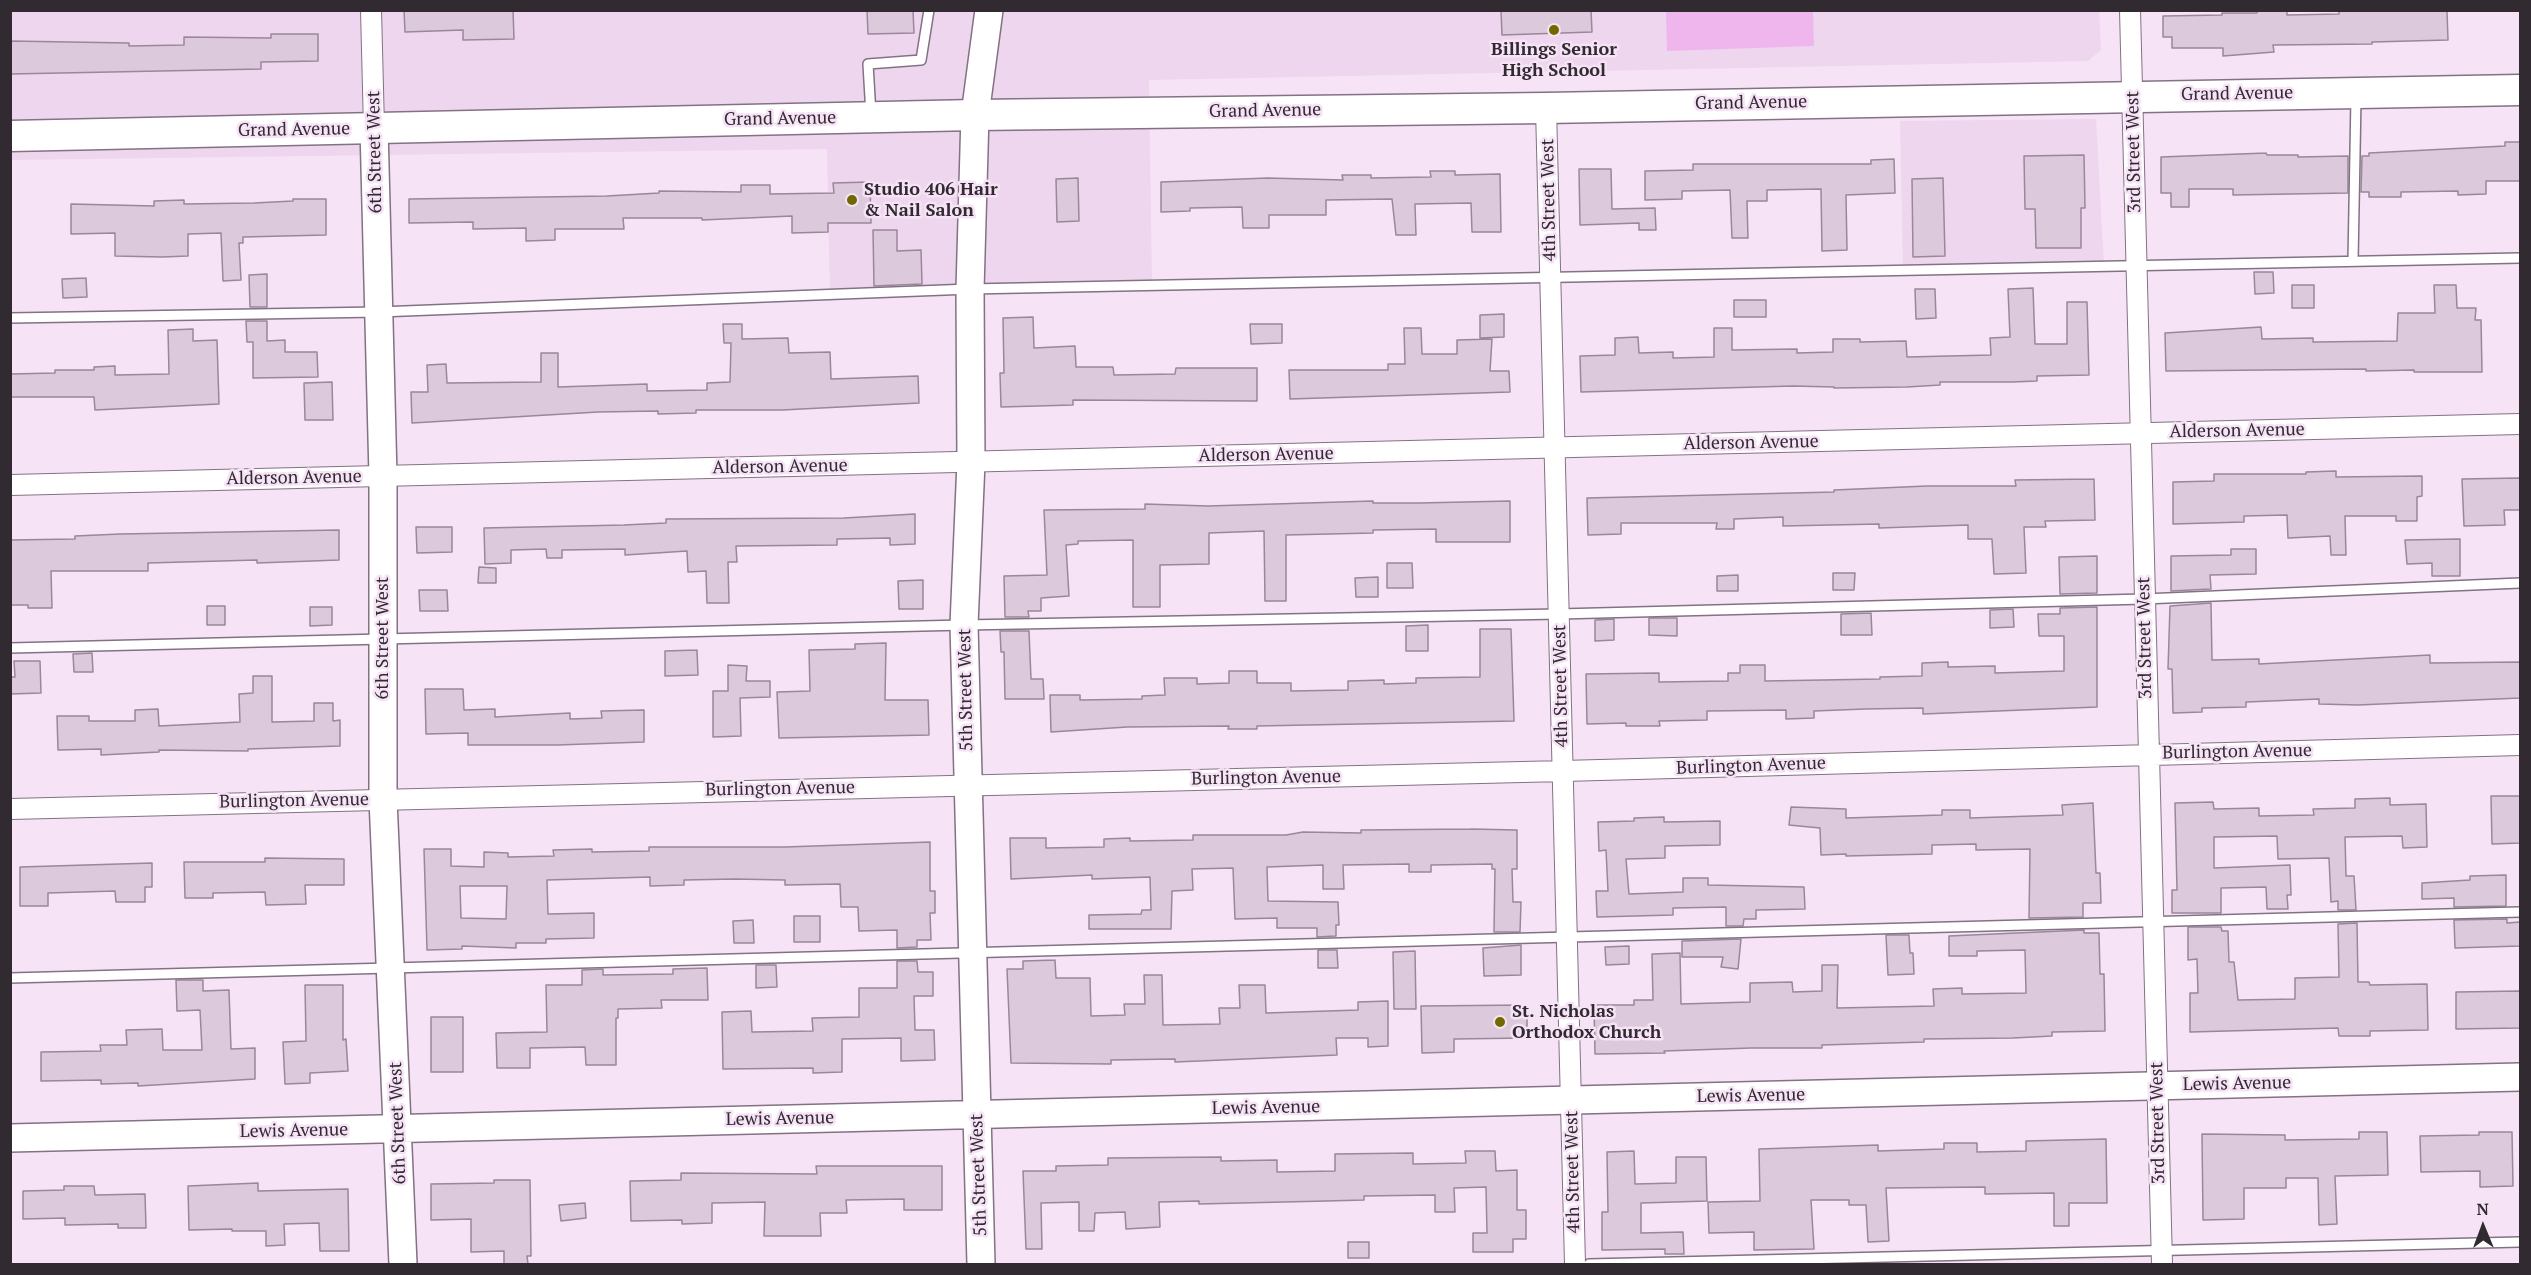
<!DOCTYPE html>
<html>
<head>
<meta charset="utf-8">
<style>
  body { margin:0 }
  #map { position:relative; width:2531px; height:1275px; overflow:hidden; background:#f6e3f6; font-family:"PT Serif",serif }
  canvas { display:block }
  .frame { position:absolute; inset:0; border:12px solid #312a31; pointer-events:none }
  .north { position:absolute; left:2453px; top:1197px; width:60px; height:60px; -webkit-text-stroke:4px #f6e3f6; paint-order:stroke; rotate:359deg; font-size:16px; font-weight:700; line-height:24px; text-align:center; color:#312a31 }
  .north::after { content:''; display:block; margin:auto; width:21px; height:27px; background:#312a31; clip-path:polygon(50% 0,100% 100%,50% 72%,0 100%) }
</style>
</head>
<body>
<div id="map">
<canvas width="2531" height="1275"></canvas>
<div class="frame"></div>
<div class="north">N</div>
</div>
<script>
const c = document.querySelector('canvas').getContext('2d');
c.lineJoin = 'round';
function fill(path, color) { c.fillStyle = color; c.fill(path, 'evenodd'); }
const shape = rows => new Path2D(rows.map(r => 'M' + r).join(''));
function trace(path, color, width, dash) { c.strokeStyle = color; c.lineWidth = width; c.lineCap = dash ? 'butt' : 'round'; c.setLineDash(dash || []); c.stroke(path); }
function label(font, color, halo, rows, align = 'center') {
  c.font = font + ' "PT Serif",serif'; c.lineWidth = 5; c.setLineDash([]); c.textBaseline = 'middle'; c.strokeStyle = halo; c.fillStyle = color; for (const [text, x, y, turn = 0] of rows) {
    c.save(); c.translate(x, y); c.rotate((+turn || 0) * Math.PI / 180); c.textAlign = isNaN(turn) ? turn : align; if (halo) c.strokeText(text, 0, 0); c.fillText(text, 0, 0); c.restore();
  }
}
fill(shape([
  [2099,10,2101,50,2088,61,1149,80,1152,286,830,294,827,149,11,160,10,11],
  [2096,119,2104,266,1903,270,1900,121]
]), '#eed6ee');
fill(shape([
  [1666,11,1813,11,1814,46,1667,51]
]), '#efb6ee');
const building = shape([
  [404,10,513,10,514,39,463,40,463,30,405,32,404,10],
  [867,10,913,10,914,33,868,34,867,10],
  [1501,10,1591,10,1592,32,1502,35,1501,10],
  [2257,10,2287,10,2287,15,2339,14,2339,10,2447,11,2448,40,2372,42,2372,44,2273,45,2274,52,2223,56,2223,48,2172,48,2172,37,2163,37,2163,16,2222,15,2222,13,2257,13,2257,10],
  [271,34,318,34,318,61,261,62,261,69,10,74,10,41,129,43,129,46,184,45,184,37,271,38,271,34],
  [2505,142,2520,142,2520,181,2486,181,2486,194,2458,195,2458,191,2401,192,2401,197,2369,197,2369,192,2361,192,2362,156,2369,156,2369,153,2505,146,2505,142],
  [2266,153,2267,155,2298,155,2298,157,2348,156,2348,193,2233,195,2233,189,2189,189,2189,207,2171,207,2171,193,2161,193,2161,157,2266,153],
  [2084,155,2085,208,2081,208,2081,248,2036,248,2035,209,2025,209,2024,156,2084,155],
  [1894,159,1895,193,1846,195,1847,250,1822,251,1821,189,1767,190,1767,201,1747,201,1748,238,1732,238,1730,190,1682,191,1682,199,1645,200,1645,171,1693,170,1693,164,1871,164,1871,160,1894,159],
  [1579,169,1611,169,1612,209,1655,208,1656,230,1639,230,1639,223,1580,225,1579,169],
  [1430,171,1455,171,1455,175,1500,174,1501,232,1472,232,1471,203,1415,204,1416,235,1396,235,1392,199,1326,200,1326,215,1269,215,1269,228,1243,228,1242,207,1190,208,1190,211,1161,212,1161,182,1268,178,1343,180,1342,175,1371,175,1371,178,1431,177,1430,171],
  [1078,178,1079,221,1057,222,1056,179,1078,178],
  [1943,178,1945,256,1913,257,1912,179,1943,178],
  [870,182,871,223,828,223,828,232,792,233,792,216,702,220,702,218,623,218,624,229,555,229,555,240,526,241,526,228,473,229,473,222,409,223,409,199,607,196,659,193,659,191,741,192,741,185,770,185,770,194,834,193,833,183,870,182],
  [293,199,326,199,326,235,243,237,243,243,239,243,241,280,223,281,221,233,188,234,188,256,162,257,115,256,115,233,71,234,71,204,154,206,154,201,184,200,184,204,254,203,293,201,293,199],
  [873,230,897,230,897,251,921,250,922,284,874,286,873,230],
  [2254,272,2273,272,2274,293,2255,294,2254,272],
  [267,274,267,307,250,307,249,275,267,274],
  [86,278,87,297,63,298,62,279,86,278],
  [2292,285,2314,285,2314,308,2292,308,2292,285],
  [2434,285,2456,285,2457,308,2476,308,2475,320,2481,320,2482,372,2414,372,2414,370,2366,371,2366,369,2166,371,2165,333,2261,327,2262,339,2313,338,2313,342,2397,341,2398,313,2435,313,2434,285],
  [2033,288,2035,344,2067,344,2067,302,2087,302,2089,375,2037,376,2037,381,2012,382,1940,382,1940,385,1907,387,1834,388,1834,387,1793,386,1581,392,1580,356,1615,355,1615,338,1638,337,1639,353,1673,352,1673,358,1714,357,1714,328,1732,328,1732,350,1797,349,1797,353,1833,352,1833,339,1860,339,1860,342,1906,341,1907,357,1991,355,1990,338,2010,337,2008,289,2033,288],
  [1915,289,1935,289,1936,318,1916,319,1915,289],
  [1734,300,1766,300,1766,317,1734,317,1734,300],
  [1504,314,1504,337,1480,338,1480,315,1504,314],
  [1033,317,1034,348,1075,346,1076,367,1113,367,1114,375,1175,374,1176,368,1257,368,1257,401,1073,400,1073,405,1001,407,1000,373,1004,373,1003,318,1033,317],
  [246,321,267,321,267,341,285,340,285,352,317,352,318,377,253,378,253,342,247,342,246,321],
  [723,324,742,324,742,339,788,338,789,353,830,352,831,379,918,376,919,403,782,410,696,410,696,413,658,414,658,411,598,412,412,423,411,392,428,392,427,365,446,364,447,383,541,382,541,353,558,353,558,387,647,384,647,391,707,390,707,383,730,382,731,343,724,343,723,324],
  [1250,324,1282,324,1282,343,1251,344,1250,324],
  [1404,328,1421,328,1422,354,1457,354,1457,340,1492,339,1490,371,1509,371,1510,392,1290,399,1289,370,1388,370,1388,364,1405,364,1404,328],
  [193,329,193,341,217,340,219,404,95,410,94,397,10,397,10,374,55,373,55,370,94,370,94,367,115,366,115,375,169,374,168,330,193,329],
  [332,382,333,420,305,420,304,383,332,382],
  [2336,471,2336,477,2422,476,2422,496,2417,497,2417,521,2396,521,2396,516,2345,516,2346,555,2331,555,2330,536,2288,538,2287,515,2244,516,2244,522,2173,524,2173,482,2214,481,2214,474,2306,474,2306,472,2336,471],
  [2520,478,2520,510,2504,510,2505,525,2464,526,2462,479,2520,478],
  [2094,479,2095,520,2045,521,2046,527,2024,527,2026,573,1994,574,1992,539,1968,539,1968,525,1879,528,1879,524,1783,526,1783,517,1734,519,1734,529,1716,529,1717,523,1621,523,1621,534,1588,535,1587,498,1834,492,1834,490,1927,486,2016,486,2015,480,2094,479],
  [1373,501,1373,503,1419,503,1510,501,1510,542,1436,542,1436,529,1373,530,1373,533,1286,535,1286,601,1265,601,1264,531,1209,533,1209,564,1160,565,1160,607,1133,607,1133,540,1078,541,1078,544,1066,545,1069,596,1041,598,1041,611,1028,611,1029,617,1005,617,1004,576,1047,575,1044,510,1145,509,1145,504,1208,506,1373,501],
  [915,514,915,544,890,545,890,538,837,539,837,545,736,546,737,562,728,562,729,603,707,603,706,571,688,572,687,551,625,555,625,549,562,550,562,558,547,558,546,549,511,550,511,563,485,564,484,528,624,525,666,523,666,519,844,518,915,514],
  [416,527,452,527,452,552,417,553,416,527],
  [339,530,339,560,257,563,257,560,148,563,148,571,51,571,52,608,28,608,28,605,10,605,10,540,75,539,75,536,120,534,339,530],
  [2460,539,2460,576,2432,576,2432,563,2407,564,2405,540,2460,539],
  [2231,549,2256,549,2256,574,2210,575,2211,589,2171,591,2171,556,2231,555,2231,549],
  [2097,556,2097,593,2060,594,2059,557,2097,556],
  [1387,563,1412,563,1413,588,1387,588,1387,563],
  [479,567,496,568,496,583,478,583,479,567],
  [1833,573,1855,573,1854,590,1833,590,1833,573],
  [1738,575,1738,591,1717,591,1717,576,1738,575],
  [1378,577,1378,597,1356,597,1355,578,1378,577],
  [923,580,923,609,899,609,898,581,923,580],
  [419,590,447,590,448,611,420,611,419,590],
  [2211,603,2212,660,2259,659,2259,664,2430,655,2430,663,2520,662,2520,698,2358,705,2319,704,2319,699,2246,702,2246,707,2202,708,2202,712,2173,713,2172,669,2168,669,2170,606,2211,603],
  [207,606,225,606,225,625,207,625,207,606],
  [310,607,332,607,332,625,310,626,310,607],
  [2097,607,2097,707,1923,714,1923,708,1865,709,1814,711,1814,718,1786,719,1786,710,1707,711,1707,720,1659,721,1660,726,1626,726,1626,723,1587,724,1586,674,1659,673,1659,682,1728,681,1728,673,1740,673,1740,665,1765,665,1765,681,1880,679,1880,677,1922,676,1922,663,1948,662,1948,667,1995,666,1995,673,2064,671,2064,636,2039,636,2038,614,2060,614,2060,608,2097,607],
  [2013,609,2014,627,1990,628,1990,610,2013,609],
  [1871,613,1872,635,1841,635,1841,614,1871,613],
  [1649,618,1677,618,1677,636,1649,635,1649,618],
  [1614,619,1614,640,1595,641,1595,620,1614,619],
  [1428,625,1428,651,1406,651,1406,626,1428,625],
  [1480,629,1511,629,1514,721,1257,726,1257,729,1228,729,1229,726,1127,727,1051,732,1050,695,1080,695,1080,700,1142,699,1142,696,1165,695,1164,678,1197,678,1197,684,1229,683,1229,671,1257,671,1257,683,1291,683,1291,691,1348,690,1348,681,1384,680,1384,684,1416,683,1416,678,1480,677,1480,629],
  [1000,631,1029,631,1031,679,1043,679,1044,699,1005,699,1004,652,1001,652,1000,631],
  [886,643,885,700,928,700,929,735,779,738,777,692,810,691,809,650,855,649,855,644,886,643],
  [697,650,698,675,665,676,665,651,697,650],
  [92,653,93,672,74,672,73,654,92,653],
  [14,661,40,661,41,693,10,694,10,677,15,677,14,661],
  [728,665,747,666,746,681,770,681,770,697,740,698,741,736,713,737,713,691,728,691,728,665],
  [253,676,272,676,272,722,314,721,314,703,333,703,333,721,340,720,340,746,248,749,248,751,159,750,159,752,101,755,101,749,58,750,57,716,89,716,89,721,135,721,135,710,158,709,159,726,240,722,239,694,253,693,253,676],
  [425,689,463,689,464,710,495,709,495,717,570,713,570,719,602,718,601,711,644,710,644,742,557,745,468,745,468,733,426,734,425,689],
  [2491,796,2520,796,2520,843,2492,844,2491,796],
  [2390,798,2390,805,2426,804,2427,847,2403,848,2402,836,2345,837,2346,876,2354,876,2356,910,2338,910,2338,901,2331,902,2329,858,2278,859,2277,836,2214,837,2214,868,2290,865,2291,895,2287,895,2288,909,2267,909,2266,887,2221,888,2221,913,2172,913,2172,890,2177,890,2175,803,2213,802,2214,809,2259,808,2259,816,2314,815,2313,809,2355,808,2355,799,2390,798],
  [2093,803,2096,873,2100,873,2101,903,2083,903,2083,917,2029,918,2030,849,1976,850,1976,844,1932,845,1932,854,1846,856,1846,854,1821,855,1820,828,1789,825,1791,807,1846,809,1846,818,1942,815,1942,810,1970,810,1970,818,2063,815,2062,805,2093,803],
  [1664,817,1664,822,1720,821,1720,845,1665,846,1665,858,1626,859,1629,894,1683,892,1683,878,1708,878,1708,885,1804,887,1805,909,1756,910,1756,919,1744,919,1743,926,1726,926,1726,907,1673,908,1673,915,1597,917,1596,891,1608,891,1606,850,1599,851,1598,822,1634,821,1634,818,1664,817],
  [1471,829,1517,830,1517,869,1512,869,1513,902,1521,902,1520,932,1494,932,1495,869,1492,869,1492,864,1431,865,1431,872,1409,872,1409,864,1343,865,1344,889,1323,889,1323,865,1267,867,1268,901,1338,902,1339,925,1336,925,1336,936,1317,937,1317,928,1277,928,1277,918,1235,919,1233,868,1192,869,1193,890,1172,891,1171,929,1089,929,1089,915,1141,914,1142,910,1151,910,1150,877,1092,879,1092,875,1011,879,1010,838,1046,838,1046,848,1104,847,1104,839,1130,838,1130,841,1193,840,1193,835,1286,835,1303,832,1361,833,1361,830,1471,829],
  [930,842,930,891,935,891,935,913,930,913,931,940,917,940,917,947,897,948,897,930,859,931,858,907,841,907,840,884,785,885,785,880,735,879,684,880,684,885,650,886,650,877,547,880,548,914,594,913,594,938,546,939,546,943,516,943,516,948,462,946,462,949,427,950,424,849,451,849,451,866,484,867,484,852,508,853,508,857,554,856,553,850,592,849,592,852,649,851,649,847,785,847,930,842],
  [460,886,507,886,506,919,461,918,460,886],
  [265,858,344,859,344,885,305,885,306,904,266,905,265,892,213,893,213,898,185,898,184,862,265,862,265,858],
  [152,863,152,887,145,887,145,902,116,902,115,891,48,893,48,906,20,906,20,867,152,863],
  [2506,875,2506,906,2454,907,2454,898,2422,899,2422,883,2470,880,2470,876,2506,875],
  [794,916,820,916,820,942,794,942,794,916],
  [2507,919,2507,923,2520,922,2520,946,2455,948,2454,920,2507,919],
  [753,920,754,943,734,943,733,921,753,920],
  [2357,923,2358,982,2369,982,2370,985,2427,984,2428,1030,2370,1031,2370,1036,2339,1036,2338,1028,2190,1032,2190,993,2198,993,2197,959,2188,960,2188,927,2221,927,2222,931,2228,931,2229,962,2234,962,2238,1000,2295,999,2295,978,2339,977,2338,924,2357,923],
  [2084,930,2084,933,2099,933,2100,974,2104,974,2105,1031,2052,1032,2052,1036,2013,1038,1924,1039,1924,1042,1822,1045,1822,1048,1751,1048,1664,1051,1665,1053,1595,1054,1594,1005,1634,1005,1634,1000,1653,1000,1652,954,1680,953,1681,1004,1750,1002,1750,983,1792,982,1793,992,1822,991,1822,965,1838,965,1837,1008,1934,1006,1933,989,1962,988,1962,994,2026,993,2025,950,1977,951,1977,956,1949,956,1949,936,2084,930],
  [1886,935,1909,935,1910,953,1913,953,1914,974,1888,975,1886,935],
  [1741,939,1738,969,1721,967,1723,957,1682,957,1682,941,1741,939],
  [1521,945,1521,975,1484,976,1483,948,1521,945],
  [1629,946,1629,964,1606,965,1605,947,1629,946],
  [1318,950,1337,950,1338,968,1318,968,1318,950],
  [1415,951,1416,1009,1394,1009,1393,952,1415,951],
  [1055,960,1056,978,1090,978,1091,1016,1125,1015,1124,1004,1145,1004,1144,975,1162,975,1163,1025,1220,1024,1219,1008,1240,1008,1239,985,1265,985,1266,1013,1358,1010,1358,1002,1388,1001,1388,1046,1368,1047,1368,1038,1336,1038,1337,1055,1199,1061,1175,1062,1175,1059,1111,1060,1111,1064,1011,1063,1007,969,1023,969,1023,961,1055,960],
  [897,961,917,961,918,972,933,972,933,996,914,996,915,1030,934,1030,935,1060,901,1061,901,1038,842,1039,842,1072,813,1073,813,1068,723,1069,722,1012,751,1011,752,1032,813,1031,812,1018,859,1017,859,988,897,988,897,961],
  [756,965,776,965,777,987,756,988,756,965],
  [707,968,708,1000,661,1000,662,1008,618,1009,618,1018,616,1018,616,1065,586,1065,585,1047,530,1048,530,1068,497,1068,496,1033,547,1032,546,985,582,985,582,970,603,969,603,975,673,974,673,969,707,968],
  [176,980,203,980,203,991,229,990,231,1049,255,1048,255,1079,138,1086,138,1083,101,1084,101,1080,41,1081,41,1052,101,1051,100,1045,127,1045,126,1030,162,1029,163,1050,202,1050,200,1010,177,1011,176,980],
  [305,985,343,985,343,1040,346,1039,348,1071,310,1073,310,1083,285,1084,283,1042,306,1041,305,985],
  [2520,991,2520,1028,2456,1029,2456,992,2520,991],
  [1527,1005,1527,1038,1454,1039,1454,1052,1422,1053,1421,1006,1527,1005],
  [431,1017,463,1017,463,1072,431,1072,431,1017],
  [2359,1132,2387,1132,2388,1175,2335,1176,2337,1224,2319,1225,2318,1178,2286,1178,2286,1188,2244,1188,2244,1219,2203,1220,2202,1134,2285,1135,2285,1140,2359,1139,2359,1132],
  [2479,1132,2512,1132,2513,1186,2480,1187,2480,1171,2421,1172,2420,1136,2479,1135,2479,1132],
  [2106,1139,2107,1203,2069,1203,2069,1226,2054,1226,2054,1193,1985,1194,1985,1187,1886,1188,1889,1241,1868,1242,1866,1205,1849,1205,1849,1200,1811,1200,1814,1249,1754,1250,1754,1232,1709,1233,1708,1202,1760,1201,1759,1149,1878,1145,1878,1151,1944,1149,1944,1143,1977,1143,1977,1152,2026,1151,2026,1141,2106,1139],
  [1465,1151,1495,1151,1496,1171,1517,1170,1517,1210,1526,1210,1526,1239,1513,1239,1513,1252,1473,1252,1473,1233,1487,1233,1486,1187,1454,1188,1455,1212,1435,1212,1435,1195,1364,1196,1364,1200,1326,1201,1199,1204,1199,1201,1159,1202,1160,1227,1126,1229,1125,1212,1095,1213,1094,1231,1079,1231,1079,1202,1041,1203,1042,1249,1026,1249,1023,1171,1056,1171,1056,1166,1108,1165,1108,1158,1221,1157,1221,1161,1277,1160,1277,1172,1335,1171,1335,1154,1413,1153,1413,1164,1466,1163,1465,1151],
  [1634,1151,1635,1184,1676,1183,1676,1157,1706,1157,1707,1201,1641,1203,1641,1233,1683,1232,1684,1254,1665,1254,1665,1249,1602,1250,1602,1212,1608,1212,1607,1152,1634,1151],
  [816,1166,942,1166,942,1210,904,1210,904,1199,846,1200,847,1213,820,1213,821,1236,764,1236,765,1202,712,1203,712,1223,682,1224,682,1220,631,1221,630,1181,681,1180,681,1173,817,1174,816,1166],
  [494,1180,530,1180,531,1256,527,1256,528,1264,504,1264,504,1251,471,1252,471,1219,431,1220,431,1184,494,1183,494,1180],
  [258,1183,258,1191,348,1189,349,1251,320,1251,319,1223,284,1224,285,1245,266,1246,266,1231,232,1231,232,1229,189,1230,188,1186,258,1183],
  [64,1186,94,1186,95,1195,145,1194,146,1228,118,1228,118,1224,65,1225,65,1218,23,1219,23,1191,64,1190,64,1186],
  [585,1203,586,1218,561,1221,559,1205,585,1203],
  [1348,1242,1369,1242,1369,1258,1348,1258,1348,1242]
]);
fill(building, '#dcc9dc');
trace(building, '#989', 1.5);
const lane = shape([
  [871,115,868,64,921,60,929,10],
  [2353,261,2356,98],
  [10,318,379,312,970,289,2520,258],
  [10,648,964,625,1559,614,2144,599,2520,583],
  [10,978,2520,912],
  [1589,1264,2520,1242]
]);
const street = shape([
  [371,10,374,128],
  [2130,10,2162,1264],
  [1546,108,1575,1264],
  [10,485,2520,424],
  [10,809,1563,771,2520,745]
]);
const secondary = shape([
  [374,128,383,476,383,799,403,1264],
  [10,1138,2520,1077],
  [981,1264,964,625,971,462,970,289,975,115,989,10]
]);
const primary = shape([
  [10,136,975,115,1546,108,2520,90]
]);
trace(lane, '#837283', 12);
trace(street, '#837283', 22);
trace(secondary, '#837283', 30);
trace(primary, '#837283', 33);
trace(lane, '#fff', 9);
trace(street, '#fff', 20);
trace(secondary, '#fff', 27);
trace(primary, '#fff', 30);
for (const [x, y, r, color] of [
  [1554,30,6,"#726800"],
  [852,200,6,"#726800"],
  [1500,1022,6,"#726800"]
]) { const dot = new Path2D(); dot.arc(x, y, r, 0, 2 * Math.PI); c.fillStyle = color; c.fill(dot); trace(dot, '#f6e3f6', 2); }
label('bold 18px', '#312a31', '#f6e3f6', [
  ["Billings Senior",1554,50,"center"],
  ["High School",1554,71,"center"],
  ["Studio 406 Hair",864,190],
  ["& Nail Salon",864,211],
  ["St. Nicholas",1512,1012],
  ["Orthodox Church",1512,1033]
], 'left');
label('18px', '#312a31', '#f6e3f6', [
  ["Grand Avenue",2237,94,-1],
  ["Grand Avenue",1751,103,-1],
  ["Grand Avenue",1265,111,-1],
  ["Grand Avenue",780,119,-1],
  ["Grand Avenue",294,130,-1],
  ["6th Street West",375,152,-91],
  ["3rd Street West",2134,152,-91],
  ["4th Street West",1549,200,-91],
  ["Alderson Avenue",2237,431,-1],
  ["Alderson Avenue",1751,443,-1],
  ["Alderson Avenue",1266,455,-1],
  ["Alderson Avenue",780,467,-1],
  ["Alderson Avenue",294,478,-1],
  ["6th Street West",383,638,-90],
  ["3rd Street West",2145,638,-91],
  ["4th Street West",1561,686,-91],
  ["5th Street West",966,690,-91],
  ["Burlington Avenue",2237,752,-1],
  ["Burlington Avenue",1751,766,-2],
  ["Burlington Avenue",1266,778,-1],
  ["Burlington Avenue",780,789,-1],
  ["Burlington Avenue",294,801,-1],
  ["Lewis Avenue",2237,1084,-1],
  ["Lewis Avenue",1751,1096,-1],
  ["Lewis Avenue",1266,1108,-1],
  ["Lewis Avenue",780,1119,-1],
  ["6th Street West",398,1123,-92],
  ["3rd Street West",2158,1123,-91],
  ["Lewis Avenue",294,1131,-1],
  ["4th Street West",1573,1172,-91],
  ["5th Street West",979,1175,-92]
]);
</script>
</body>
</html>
